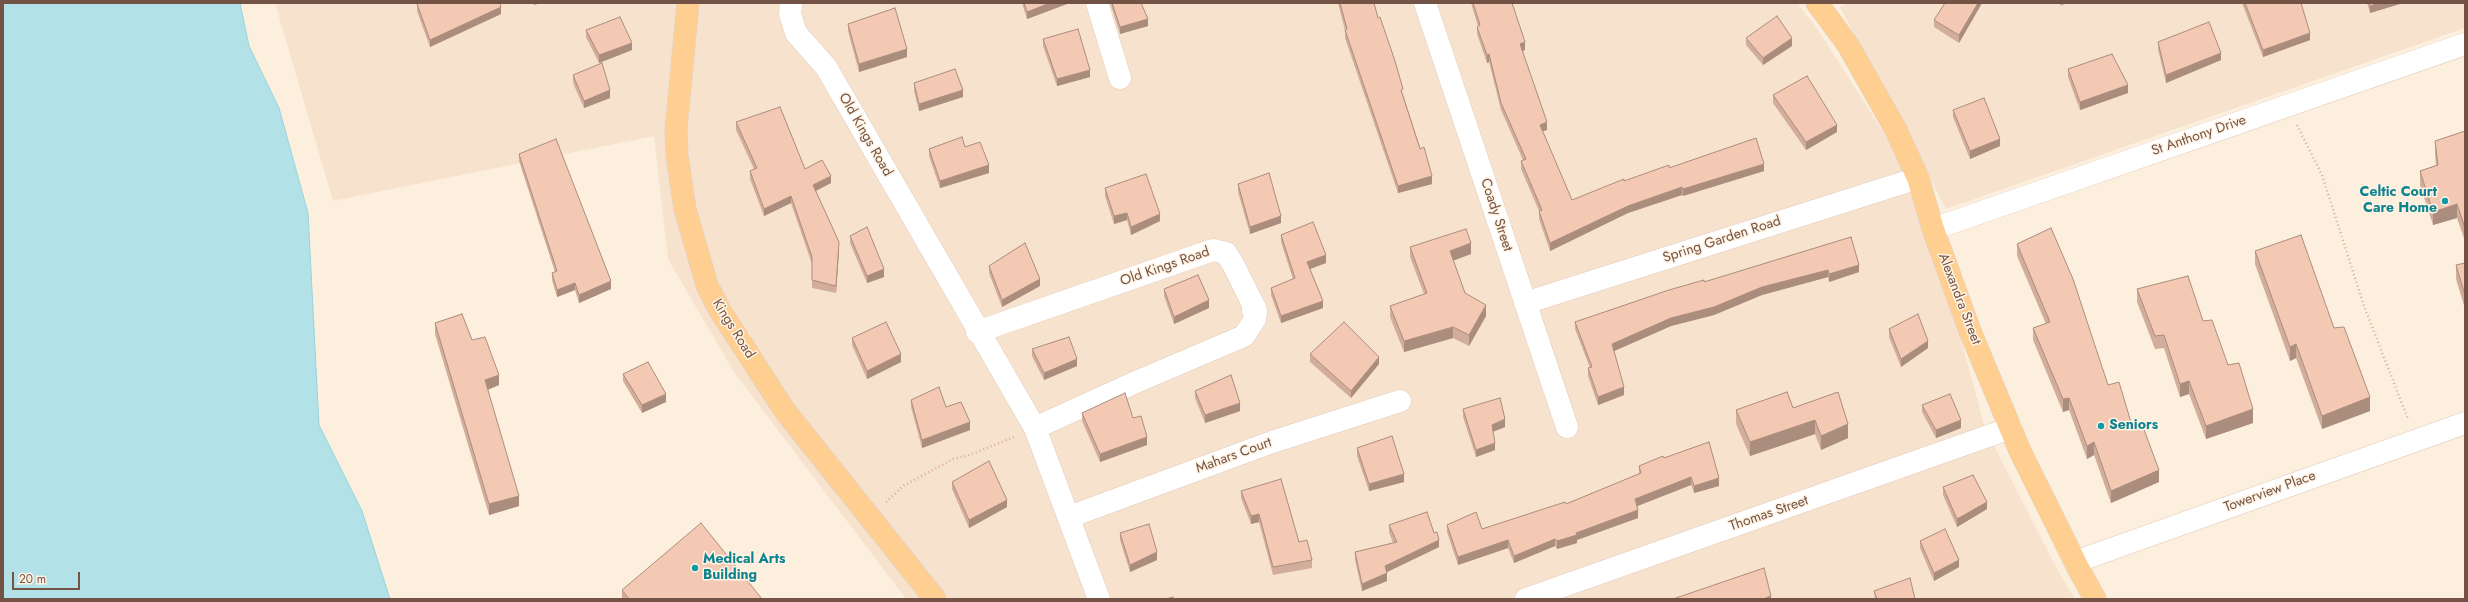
<!DOCTYPE html>
<html>
<head>
<meta charset="utf-8">
<style>
  body { margin:0 }
  #map { position:relative; width:2468px; height:602px; overflow:hidden; background:#fdefdd; font-family:Jost,sans-serif }
  canvas { display:block }
  .frame { position:absolute; inset:0; border:4px solid #735345; pointer-events:none }
  .scale { position:absolute; left:12px; top:572px; width:68px; height:18px; box-sizing:border-box; border:2px solid #735345; border-top:0; padding-left:5px; font-size:12px; line-height:14px; white-space:nowrap; color:#735345; -webkit-text-stroke:3px #fff3e4; paint-order:stroke }
</style>
</head>
<body>
<div id="map">
<canvas width="2468" height="602"></canvas>
<div class="frame"></div>
<div class="scale">20 m</div>
</div>
<script>
const c = document.querySelector('canvas').getContext('2d');
c.lineJoin = 'round';
function fill(path, color) { c.fillStyle = color; c.fill(path, 'evenodd'); }
const shape = rows => new Path2D(rows.map(r => 'M' + r).join(''));
function trace(path, color, width, dash) { c.strokeStyle = color; c.lineWidth = width; c.lineCap = dash ? 'butt' : 'round'; c.setLineDash(dash || []); c.stroke(path); }
function label(font, color, halo, rows, align = 'center') {
  c.font = font + ' Jost,sans-serif'; c.lineWidth = 3; c.setLineDash([]); c.textBaseline = 'middle'; c.strokeStyle = halo; c.fillStyle = color; for (const [text, x, y, turn = 0] of rows) {
    c.save(); c.translate(x, y); c.rotate((+turn || 0) * Math.PI / 180); c.textAlign = isNaN(turn) ? turn : align; if (halo) c.strokeText(text, 0, 0); c.fillText(text, 0, 0); c.restore();
  }
}
fill(shape([
  [275,3,1797,3,1816,27,1916,183,1927,215,1985,428,2058,571,2075,599,906,599,734,372,668,259,654,136,333,201],
  [1849,3,2465,3,2465,28,1946,209,1840,7]
]), '#f7e2ce');
const water = shape([
  [3,3,240,3,249,46,279,108,308,213,319,425,362,511,390,599,3,599,3,3]
]);
fill(water, '#b2e2e7');
trace(water, '#97d3d9', 1);
const minor = shape([
  [791,3,790,14,796,33,826,67,1035,428,1099,599],
  [1097,3,1120,78],
  [1425,3,1567,427],
  [1933,229,2465,44],
  [1525,303,1918,178],
  [977,332,1213,250,1226,253,1233,264,1255,308,1253,310,1256,312,1255,319,1244,336,1136,382,1035,428],
  [1069,517,1272,442,1400,401],
  [2075,562,2465,423],
  [1526,599,2011,428]
]);
const major = shape([
  [688,3,676,130,677,155,685,209,707,285,719,309,785,411,935,599],
  [1817,3,1848,45,1896,130,1918,178,1933,229,1970,331,2020,451,2077,566,2095,599]
]);
trace(minor, '#e3ccbc', 23);
trace(major, '#dbd2cf', 23);
trace(shape([
  [2297,125,2322,175,2364,306,2408,419],
  [886,502,903,486,953,459,967,456,1014,437]
]), '#d8ac98', 2.5, [1, 3]);
trace(minor, '#fff', 22);
trace(major, '#ffcf92', 22);
fill(shape([
  [1022,3,1067,3,1067,4,1027,19],
  [1111,3,1141,3,1148,26,1120,34,1111,6],
  [1338,3,1374,3,1378,18,1432,184,1398,193,1345,38,1345,30],
  [1471,3,1512,3,1525,50,1522,51,1547,130,1542,131,1572,200,1624,181,1669,168,1764,171,1683,196,1682,195,1628,213,1550,251,1539,219,1539,211,1521,169,1521,161,1523,160,1501,110,1489,62,1487,63,1477,34,1477,27,1478,26],
  [1945,3,1982,3,1959,43,1934,27,1934,20],
  [2058,3,2065,3,2062,6],
  [2242,3,2301,3,2310,40,2263,57],
  [2367,3,2403,3,2370,13],
  [417,4,501,14,430,47,417,11],
  [848,24,907,57,859,72,848,31],
  [586,30,632,50,599,63,586,37],
  [1746,38,1792,46,1763,65,1746,45],
  [1043,39,1090,77,1057,86,1043,46],
  [2158,42,2221,60,2166,83,2158,49],
  [2068,69,2128,93,2080,110,2068,77],
  [573,75,610,98,584,108,573,83],
  [914,83,963,97,919,111,914,91],
  [1773,95,1837,132,1806,150,1773,103],
  [1953,110,2000,146,1970,159,1953,117],
  [736,122,805,169,831,183,816,191,839,250,836,293,812,288,812,264,791,203,764,216,750,179,750,171,754,169,736,130],
  [2465,131,2465,241,2457,218,2433,225,2420,185,2420,171,2436,165,2435,155,2435,141],
  [965,147,989,173,940,188,929,156,929,149],
  [519,154,611,289,579,303,575,290,557,297,552,280,552,273,555,272,519,161],
  [1238,184,1281,223,1250,234,1238,192],
  [1105,188,1160,221,1131,235,1127,220,1114,224,1105,196],
  [1281,235,1326,263,1310,269,1323,308,1281,323,1271,295,1271,288,1293,279,1281,242],
  [850,236,884,277,867,283,850,243],
  [1851,237,1859,272,1829,282,1828,277,1762,295,1714,315,1671,326,1614,351,1624,395,1598,405,1588,376,1588,368,1590,368,1575,329,1575,322],
  [2017,244,2108,385,2133,429,2159,482,2111,503,2094,455,2087,459,2069,410,2063,412,2033,340,2033,328,2046,324,2017,256],
  [1410,247,1471,254,1453,260,1465,293,1486,316,1469,346,1453,338,1404,352,1390,317,1390,306,1424,294,1410,257],
  [2255,251,2334,328,2370,411,2322,429,2296,358,2290,361,2255,264],
  [2465,263,2465,309,2456,279,2456,265],
  [989,266,1040,286,1002,307,989,273],
  [1164,289,1209,308,1174,324,1164,296],
  [2137,289,2203,321,2228,365,2253,423,2206,439,2189,394,2180,397,2164,348,2155,349,2137,302],
  [435,323,472,340,499,385,487,390,519,506,489,515,435,334],
  [1889,329,1928,348,1901,367,1889,337],
  [852,338,901,362,867,379,852,345],
  [1032,349,1077,366,1044,380,1032,356],
  [1310,354,1379,364,1351,398,1310,362],
  [623,374,666,402,642,413,623,381],
  [1195,391,1240,411,1205,423,1195,398],
  [911,400,946,407,970,430,922,448,911,407],
  [1922,405,1961,428,1936,438,1922,412],
  [1793,408,1848,438,1821,450,1815,434,1750,456,1736,424,1736,410],
  [1463,409,1505,427,1493,432,1495,450,1476,457,1463,417],
  [1082,413,1147,445,1100,462,1082,421],
  [1357,448,1404,482,1369,491,1357,456],
  [1664,458,1719,486,1694,493,1691,485,1637,506,1638,518,1577,540,1577,543,1557,549,1555,546,1514,563,1508,548,1458,565,1447,532,1447,525,1482,529,1566,504,1639,474,1639,466],
  [952,482,1007,507,969,528,952,489],
  [1943,487,1987,509,1957,527,1943,495],
  [1241,491,1299,542,1312,560,1312,568,1273,575,1259,522,1251,524,1241,498],
  [1389,525,1434,533,1439,547,1387,572,1387,581,1362,591,1355,560,1355,552,1393,543,1389,532],
  [1120,533,1157,560,1130,572,1120,540],
  [1920,541,1959,567,1934,581,1920,548],
  [622,590,762,599,622,599],
  [1874,591,1915,599,1875,599]
]), '#d2ad9b');
fill(shape([
  [534,3,541,3,534,5],
  [1050,3,1067,3,1067,4,1027,19,1027,12],
  [1978,3,1982,3,1959,43,1959,35],
  [2378,3,2403,3,2370,13,2370,6],
  [501,7,501,14,430,47,430,40],
  [1148,19,1148,26,1120,34,1120,27],
  [2310,33,2310,40,2263,57,2263,50],
  [1792,38,1792,46,1763,65,1763,58],
  [1525,42,1525,50,1520,52,1520,44],
  [632,43,632,50,599,63,599,55],
  [907,49,907,57,859,72,859,64],
  [2221,53,2221,60,2166,83,2166,75],
  [1489,54,1489,62,1487,63,1487,55],
  [1090,70,1090,77,1057,86,1057,79],
  [2128,85,2128,93,2080,110,2080,102],
  [610,90,610,98,584,108,584,101],
  [963,90,963,97,919,111,919,104],
  [1547,122,1547,130,1540,132,1540,125],
  [1837,125,1837,132,1806,150,1806,142],
  [2000,139,2000,146,1970,159,1970,151],
  [1764,164,1764,171,1683,196,1683,189],
  [989,165,989,173,940,188,940,181],
  [831,176,831,183,813,192,813,185],
  [1432,176,1432,184,1398,193,1398,186],
  [1682,187,1682,195,1628,213,1550,251,1550,243,1628,206],
  [791,196,791,203,764,216,764,209],
  [2457,204,2457,218,2433,225,2433,212],
  [1127,213,1127,220,1114,224,1114,216],
  [1160,214,1160,221,1131,235,1131,227],
  [1281,216,1281,223,1250,234,1250,227],
  [839,242,839,250,836,293,836,286],
  [1471,243,1471,254,1450,262,1450,251],
  [1326,255,1326,263,1307,270,1307,262],
  [1859,265,1859,272,1829,282,1829,274],
  [884,269,884,277,867,283,867,276],
  [1828,270,1828,277,1762,295,1714,315,1671,326,1612,352,1612,344,1671,318,1762,287],
  [1040,279,1040,286,1002,307,1002,300],
  [611,281,611,289,579,303,579,295],
  [575,283,575,290,557,297,557,290],
  [1209,300,1209,308,1174,324,1174,317],
  [1323,301,1323,308,1281,323,1281,316],
  [1486,305,1486,316,1469,346,1469,335],
  [1453,327,1453,338,1404,352,1404,341],
  [1928,341,1928,348,1901,367,1901,359],
  [2296,344,2296,358,2290,361,2290,347],
  [901,354,901,362,867,379,867,371],
  [1379,357,1379,364,1351,398,1351,391],
  [1077,359,1077,366,1044,380,1044,373],
  [499,375,499,385,485,391,485,380],
  [2189,381,2189,394,2180,397,2180,384],
  [1624,387,1624,395,1598,405,1598,397],
  [666,394,666,402,642,413,642,405],
  [2370,397,2370,411,2322,429,2322,416],
  [2069,398,2069,410,2063,412,2063,399],
  [1240,403,1240,411,1205,423,1205,415],
  [2253,409,2253,423,2206,439,2206,426],
  [1505,419,1505,427,1492,432,1492,425],
  [1815,420,1815,434,1750,456,1750,442],
  [1961,420,1961,428,1936,438,1936,430],
  [970,422,970,430,922,448,922,440],
  [1848,424,1848,438,1821,450,1821,436],
  [1147,437,1147,445,1100,462,1100,454],
  [2094,442,2094,455,2087,459,2087,446],
  [1495,443,1495,450,1476,457,1476,450],
  [2159,470,2159,482,2111,503,2111,491],
  [1404,474,1404,482,1369,491,1369,484],
  [1691,477,1691,485,1635,507,1635,499],
  [1719,478,1719,486,1694,493,1694,486],
  [519,496,519,506,489,515,489,504],
  [1007,500,1007,507,969,528,969,520],
  [1987,502,1987,509,1957,527,1957,519],
  [1638,510,1638,518,1577,540,1577,543,1557,549,1557,541,1576,533],
  [1259,514,1259,522,1251,524,1251,516],
  [1555,539,1555,546,1514,563,1514,556],
  [1439,540,1439,547,1385,573,1385,566],
  [1508,540,1508,548,1458,565,1458,557],
  [1157,552,1157,560,1130,572,1130,565],
  [1959,560,1959,567,1934,581,1934,573],
  [1387,573,1387,581,1362,591,1362,584],
  [1771,596,1771,599,1763,599]
]), '#ab8d7e');
const building = shape([
  [419,3,500,3,501,7,430,40,417,4,419,3],
  [1024,3,1050,3,1027,12,1024,3],
  [1112,3,1141,3,1148,19,1120,27,1112,3],
  [1340,3,1374,3,1378,18,1380,17,1395,61,1403,89,1401,90,1420,149,1424,147,1432,176,1398,186,1345,30,1347,29,1340,3],
  [1473,3,1512,3,1525,42,1520,44,1547,122,1540,125,1572,200,1624,179,1624,181,1669,165,1669,168,1756,138,1764,164,1683,189,1682,187,1628,206,1550,243,1539,211,1542,210,1521,161,1526,159,1501,103,1489,54,1487,55,1477,27,1480,25,1473,3],
  [1945,3,1978,3,1959,35,1934,20,1945,3],
  [2245,3,2301,3,2310,33,2263,50,2245,3],
  [2369,3,2378,3,2370,6,2369,3],
  [895,8,907,49,859,64,848,24,895,8],
  [1777,16,1792,38,1763,58,1746,38,1777,16],
  [620,17,632,43,599,55,586,30,620,17],
  [2209,22,2221,53,2166,75,2158,42,2209,22],
  [1078,29,1090,70,1057,79,1043,39,1078,29],
  [2112,54,2128,85,2080,102,2068,69,2112,54],
  [602,63,610,90,584,101,573,75,602,63],
  [955,69,963,90,919,104,914,83,955,69],
  [1807,76,1837,125,1806,142,1773,95,1807,76],
  [1984,98,2000,139,1970,151,1953,110,1984,98],
  [780,107,805,169,822,160,831,176,813,185,839,242,836,286,812,280,812,257,791,196,764,209,750,171,757,168,736,122,780,107],
  [2465,131,2465,228,2457,204,2433,212,2420,171,2438,165,2435,141,2465,131],
  [962,137,965,147,980,142,989,165,940,181,929,149,962,137],
  [556,139,611,281,579,295,575,283,557,290,552,273,557,271,519,154,556,139],
  [1269,173,1281,216,1250,227,1238,184,1269,173],
  [1146,174,1160,214,1131,227,1127,213,1114,216,1105,188,1146,174],
  [1313,222,1326,255,1307,262,1323,301,1281,316,1271,288,1295,278,1281,235,1313,222],
  [867,227,884,269,867,276,850,236,867,227],
  [2051,228,2073,279,2108,385,2119,382,2133,429,2143,427,2159,470,2111,491,2094,442,2087,446,2069,398,2063,399,2033,328,2050,322,2017,244,2051,228],
  [1466,229,1471,243,1450,251,1465,293,1486,305,1469,335,1453,327,1404,341,1390,306,1427,293,1410,247,1466,229],
  [2301,235,2334,328,2344,327,2370,397,2322,416,2296,344,2290,347,2255,251,2301,235],
  [1851,237,1859,265,1829,274,1828,270,1762,287,1714,307,1671,318,1612,344,1624,387,1598,397,1588,368,1592,367,1575,322,1669,290,1704,280,1704,282,1851,237],
  [1025,243,1040,279,1002,300,989,266,1025,243],
  [2465,263,2465,295,2456,265,2465,263],
  [1198,275,1209,300,1174,317,1164,289,1198,275],
  [2188,276,2203,321,2212,320,2228,365,2239,363,2253,409,2206,426,2189,381,2180,384,2164,335,2155,336,2137,289,2188,276],
  [462,314,472,340,485,337,499,375,485,380,519,496,489,504,435,323,462,314],
  [1918,314,1928,341,1901,359,1889,329,1918,314],
  [886,322,901,354,867,371,852,338,886,322],
  [1344,322,1379,357,1351,391,1310,354,1344,322],
  [1069,337,1077,359,1044,373,1032,349,1069,337],
  [648,362,666,394,642,405,623,374,648,362],
  [1231,375,1240,403,1205,415,1195,391,1231,375],
  [939,387,946,407,961,402,970,422,922,440,911,400,939,387],
  [1787,392,1793,408,1838,392,1848,424,1821,436,1815,420,1750,442,1736,410,1787,392],
  [1125,393,1133,418,1141,416,1147,437,1100,454,1082,413,1125,393],
  [1950,394,1961,420,1936,430,1922,405,1950,394],
  [1500,398,1505,419,1492,425,1495,443,1476,450,1463,409,1500,398],
  [1392,436,1404,474,1369,484,1357,448,1392,436],
  [1709,442,1719,478,1694,486,1691,477,1635,499,1638,510,1576,533,1577,535,1557,541,1555,539,1514,556,1508,540,1458,557,1447,525,1476,512,1482,529,1565,502,1566,504,1641,473,1639,466,1663,456,1664,458,1709,442],
  [989,461,1007,500,969,520,952,482,989,461],
  [1973,475,1987,502,1957,519,1943,487,1973,475],
  [1281,479,1299,542,1307,540,1312,560,1273,567,1259,514,1251,516,1241,491,1281,479],
  [1427,512,1434,533,1437,532,1439,540,1385,566,1387,573,1362,584,1355,552,1397,542,1389,525,1427,512],
  [701,523,762,599,629,599,622,590,701,523],
  [1149,524,1157,552,1130,565,1120,533,1149,524],
  [1945,529,1959,560,1934,573,1920,541,1945,529],
  [1764,568,1771,596,1763,599,1673,599,1764,568],
  [1910,578,1915,599,1877,599,1874,591,1910,578],
  [1173,597,1173,599,1166,599,1173,597]
]);
fill(building, '#f4c9b4');
trace(building, '#ab8d7e', 1);
for (const [x, y, r, color] of [
  [2445,201,4,"#0f9aa8"],
  [2101,426,4,"#0f9aa8"],
  [695,568,4,"#0f9aa8"]
]) { const dot = new Path2D(); dot.arc(x, y, r, 0, 2 * Math.PI); c.fillStyle = color; c.fill(dot); trace(dot, '#fff3e4', 1.5); }
label('14px', '#735345', '#fff3e4', [
  ["Old Kings Road",865,135,60],
  ["St Anthony Drive",2199,136,-19],
  ["Coady Street",1496,215,72],
  ["Spring Garden Road",1722,240,-18],
  ["Old Kings Road",1165,267,-19],
  ["Alexandra Street",1959,299,69],
  ["Kings Road",733,329,58],
  ["Mahars Court",1234,456,-20],
  ["Towerview Place",2270,492,-20],
  ["Thomas Street",1769,514,-19]
]);
label('bold 14px', '#0d838f', '#fff3e4', [
  ["Celtic Court",2437,193,"right"],
  ["Care Home",2437,209,"right"],
  ["Seniors",2109,426],
  ["Medical Arts",703,560],
  ["Building",703,576]
], 'left');
</script>
</body>
</html>
